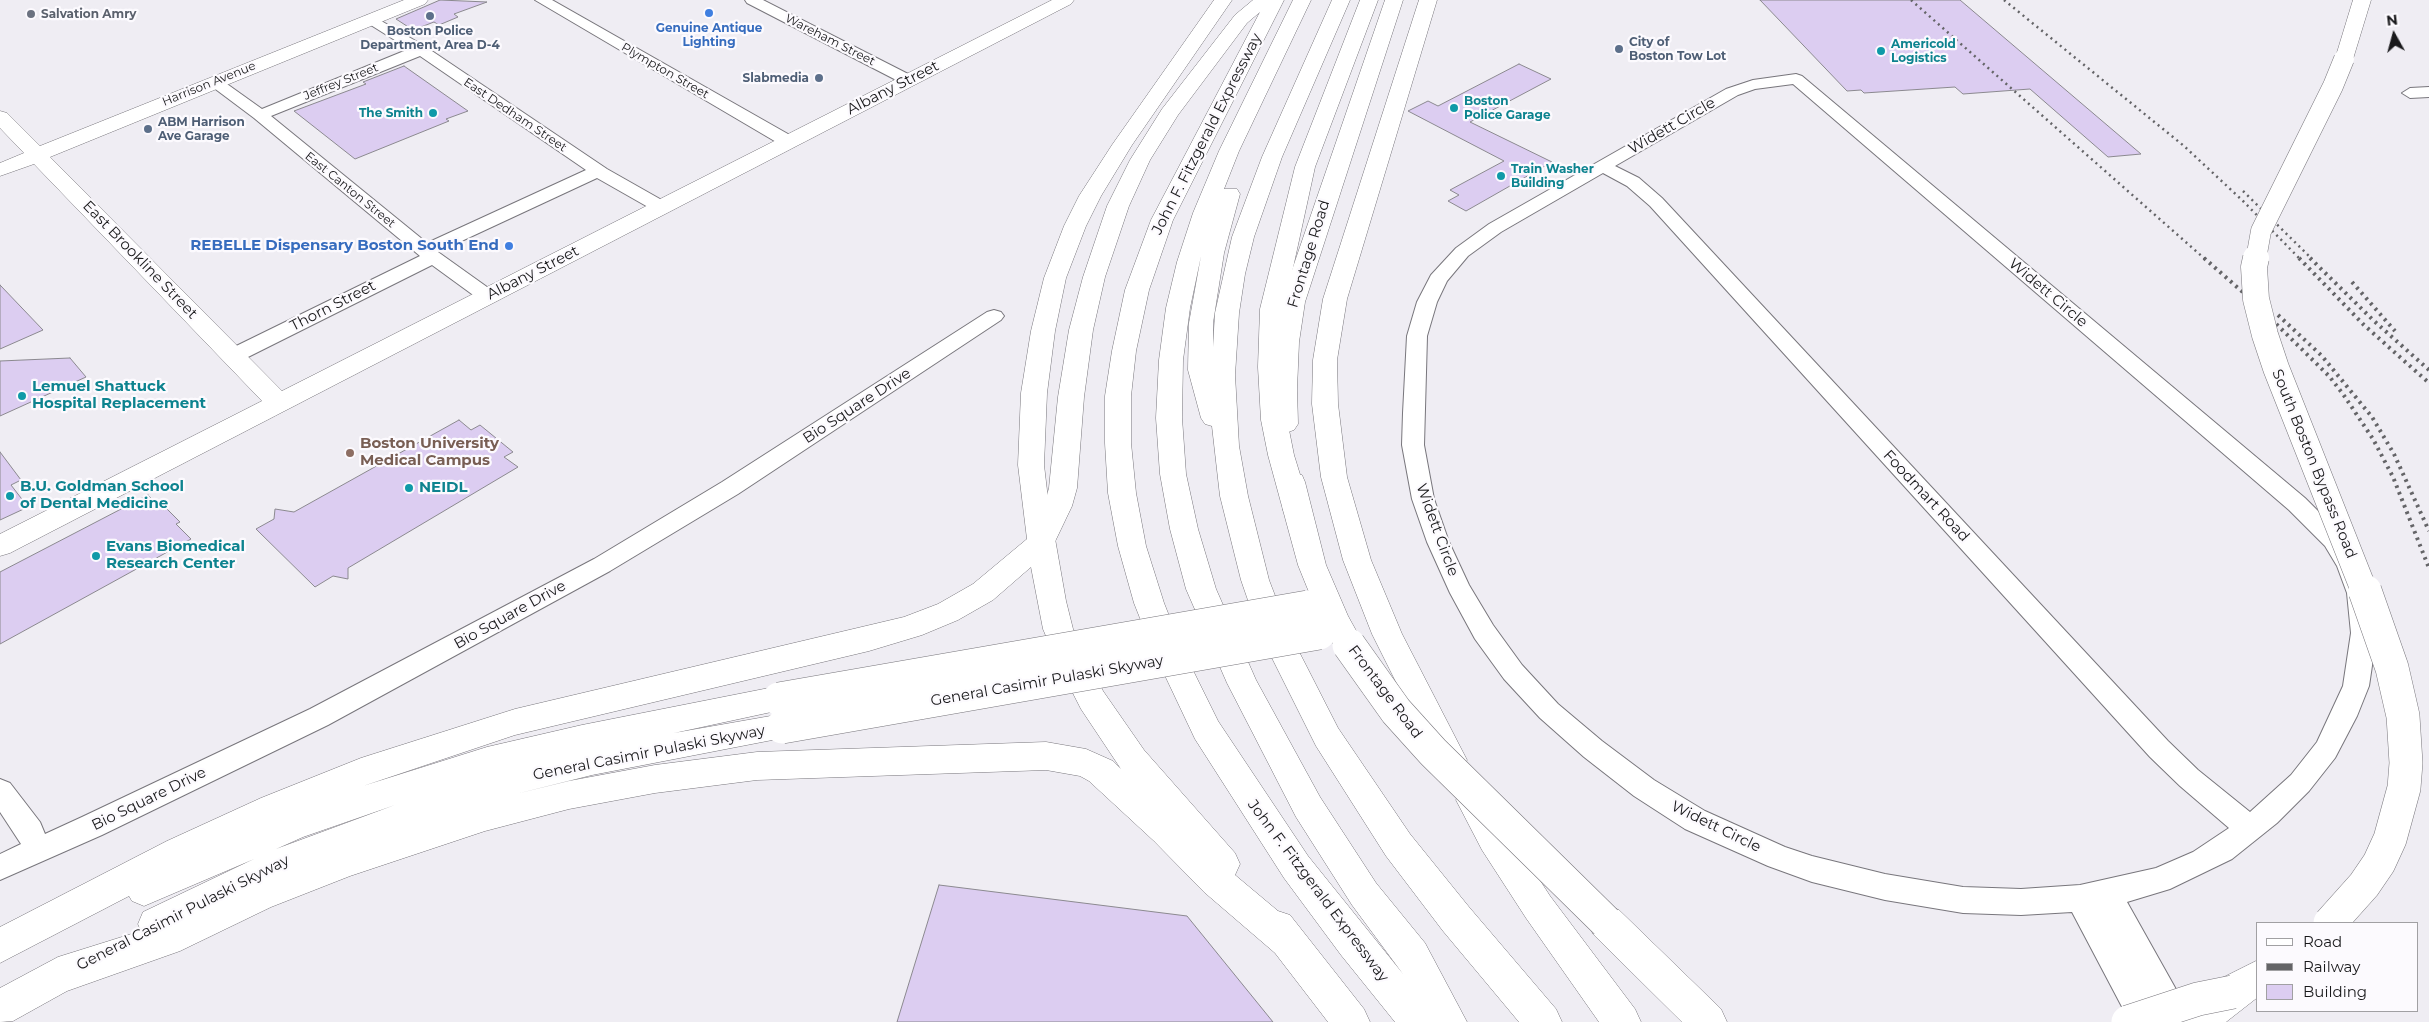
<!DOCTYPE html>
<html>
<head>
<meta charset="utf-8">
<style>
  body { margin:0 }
  #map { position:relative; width:2429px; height:1022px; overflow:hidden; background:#efedf3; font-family:Montserrat,sans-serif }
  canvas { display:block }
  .legend { position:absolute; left:2256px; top:922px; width:162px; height:90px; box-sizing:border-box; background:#fcfafe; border:1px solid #a1a0a3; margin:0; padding:6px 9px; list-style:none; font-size:15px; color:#19191b }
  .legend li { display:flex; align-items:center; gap:10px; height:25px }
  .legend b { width:25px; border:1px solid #a1a0a3 }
  .north { position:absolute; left:2369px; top:10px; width:50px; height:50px; -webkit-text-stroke:4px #fcfafe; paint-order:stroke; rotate:353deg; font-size:14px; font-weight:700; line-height:20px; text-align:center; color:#19191b }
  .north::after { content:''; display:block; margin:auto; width:18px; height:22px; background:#19191b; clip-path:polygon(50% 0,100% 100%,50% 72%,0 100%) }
</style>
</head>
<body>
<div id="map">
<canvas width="2429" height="1022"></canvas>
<ul class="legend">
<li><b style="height:6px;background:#fff"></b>Road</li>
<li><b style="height:6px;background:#646467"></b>Railway</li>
<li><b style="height:14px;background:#dccdf1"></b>Building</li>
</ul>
<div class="north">N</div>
</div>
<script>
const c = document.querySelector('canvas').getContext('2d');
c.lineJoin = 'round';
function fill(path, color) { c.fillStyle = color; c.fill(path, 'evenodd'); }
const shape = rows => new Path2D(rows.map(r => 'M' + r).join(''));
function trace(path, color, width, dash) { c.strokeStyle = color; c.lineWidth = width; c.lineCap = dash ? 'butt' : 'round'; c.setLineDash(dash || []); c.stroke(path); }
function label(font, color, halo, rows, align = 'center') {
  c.font = font + ' Montserrat,sans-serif'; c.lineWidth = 4.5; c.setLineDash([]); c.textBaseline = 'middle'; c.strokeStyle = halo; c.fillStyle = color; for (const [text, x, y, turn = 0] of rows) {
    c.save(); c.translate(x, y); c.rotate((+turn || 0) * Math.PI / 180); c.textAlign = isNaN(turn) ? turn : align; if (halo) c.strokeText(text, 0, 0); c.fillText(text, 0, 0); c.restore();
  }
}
const building = shape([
  [440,0,487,2,454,14,458,17,439,25,434,22,413,30,396,19,440,0],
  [1760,0,1960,0,2141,154,2108,157,2030,89,1963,94,1955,87,1864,93,1861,90,1847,91,1760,0],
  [1519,64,1551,79,1470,122,1552,162,1466,211,1448,201,1459,195,1450,190,1504,161,1408,111,1428,101,1438,106,1519,64],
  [404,66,468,111,446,119,449,121,355,159,294,111,366,84,363,82,404,66],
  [0,285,43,330,0,349,0,285],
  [70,358,86,377,0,416,0,361,70,358],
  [459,420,471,430,480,425,513,452,504,457,518,467,348,568,348,579,333,576,315,587,256,529,274,519,275,509,294,512,459,420],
  [0,452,21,480,11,485,28,507,0,520,0,452],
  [148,495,163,510,166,508,180,522,176,524,191,539,0,644,0,572,148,495],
  [939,885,1187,916,1273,1022,897,1022,939,885]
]);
fill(building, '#dccdf1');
trace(building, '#8b898f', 1);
const minor = shape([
  [535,0,552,0,795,138,797,142,795,146,789,147,783,146,535,0],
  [745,0,763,0,914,77,916,80,914,83,902,83,747,3,745,0],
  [371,15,426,47,607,169,667,203,670,207,667,211,655,211,597,178,438,252,494,292,497,296,494,300,480,300,432,265,240,361,233,362,226,361,223,356,226,351,420,256,254,118,206,82,214,77,220,79,262,109,409,49,366,22,364,19,366,16,371,15],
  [420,56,586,170,427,243,271,116,420,56],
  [1796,74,1802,76,2305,498,2341,534,2360,564,2371,593,2375,633,2374,652,2369,686,2357,716,2335,758,2309,791,2277,823,2232,859,2170,889,2127,902,2187,1009,2190,1022,2130,1022,2072,912,2021,915,1963,913,1885,900,1812,882,1768,866,1685,829,1634,796,1584,757,1540,718,1504,679,1475,639,1450,593,1427,542,1412,499,1402,445,1403,413,1407,336,1417,302,1431,275,1456,248,1489,224,1726,89,1753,80,1796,74],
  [1793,84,2289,510,2325,546,2337,566,2347,593,2351,633,2343,686,2317,742,2291,775,2250,812,2198,770,2168,741,1662,198,1639,178,1615,166,1738,95,1755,89,1793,84],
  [1603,173,1627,186,1650,206,2150,757,2180,786,2229,828,2193,852,2156,868,2080,885,2021,889,1963,887,1885,874,1812,856,1785,847,1705,811,1654,780,1602,741,1558,704,1522,665,1493,625,1469,585,1449,542,1434,499,1424,445,1427,336,1437,302,1447,281,1468,256,1501,232,1603,173],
  [2429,87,2429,97,2410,98,2402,93,2410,88,2429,87],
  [994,310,1001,312,1004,316,1001,320,738,494,610,571,328,725,102,835,0,880,0,854,21,844,0,812,0,779,10,783,40,822,45,834,82,817,310,709,594,559,722,482,987,312,994,310]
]);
const secondary = shape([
  [404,0,428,0,425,4,50,157,282,391,1052,0,1074,0,1071,4,10,553,0,556,0,534,262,401,34,164,0,176,0,163,24,153,0,128,0,111,7,113,40,146,404,0]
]);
const primary = shape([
  [1214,0,1232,0,1132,145,1101,196,1086,226,1066,278,1055,331,1047,393,1044,465,1048,499,1066,601,1073,629,1103,691,1144,750,1235,853,1240,864,1235,875,1278,911,1290,915,1364,1009,1370,1022,1328,1022,1275,953,1204,892,1154,841,1089,781,1080,776,1046,770,757,780,655,793,569,809,485,831,350,876,271,907,180,951,67,991,13,1021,0,1022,0,988,58,957,141,931,138,924,143,912,254,859,144,906,132,901,129,896,0,963,0,927,167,841,261,798,361,758,515,709,904,617,938,604,973,584,1027,539,1018,465,1021,393,1031,331,1044,278,1064,226,1079,196,1112,145,1214,0],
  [1031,567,1043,629,1057,662,1081,709,1121,769,1113,761,1086,749,1046,742,757,752,655,765,569,781,516,794,592,775,793,736,798,727,793,718,782,714,674,733,790,708,795,699,790,690,779,686,582,725,487,747,363,786,515,735,869,651,922,635,958,620,993,600,1031,567],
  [395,805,276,849,303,837,395,805],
  [1385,0,1403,0,1305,302,1299,342,1297,389,1298,424,1294,430,1285,433,1276,430,1272,424,1271,389,1275,342,1281,302,1385,0],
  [2353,0,2371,0,2353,59,2351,63,2344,65,2337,63,2335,59,2353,0],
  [1292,473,1302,475,1305,482,1326,565,1348,616,1364,645,1360,653,1349,657,1338,653,1319,617,1298,565,1283,510,1279,482,1282,475,1292,473],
  [1606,905,1619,910,1721,1009,1727,1022,1682,1022,1593,934,1588,922,1593,910,1606,905],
  [2258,960,2258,997,2226,1022,2178,1022,2184,1009,2220,979,2258,960]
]);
const motorway = shape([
  [1253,0,1284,0,1173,220,1149,290,1136,351,1131,396,1131,443,1136,493,1146,546,1164,603,1181,646,1218,721,1308,856,1403,974,1352,905,1296,817,1227,683,1186,589,1170,529,1160,474,1156,418,1159,360,1166,308,1177,262,1193,213,1219,151,1293,0,1311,0,1239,151,1224,189,1237,189,1240,194,1224,253,1213,323,1213,347,1215,313,1232,237,1262,157,1332,0,1350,0,1282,157,1254,237,1245,274,1239,313,1235,375,1239,446,1248,496,1269,580,1289,632,1338,728,1410,834,1469,907,1556,1009,1562,1022,1519,1022,1443,931,1386,856,1316,746,1259,632,1241,580,1220,496,1212,426,1205,424,1201,418,1188,370,1189,323,1201,256,1190,308,1183,360,1182,418,1186,474,1198,529,1216,589,1256,680,1320,797,1376,883,1425,943,1467,1022,1395,1022,1341,955,1284,878,1195,739,1151,646,1134,603,1118,546,1108,493,1105,443,1105,396,1112,351,1125,290,1151,220,1260,12,1247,23,1178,115,1150,160,1129,206,1105,277,1093,330,1084,397,1077,488,1072,506,1051,550,1041,553,1031,550,1027,543,1044,506,1049,488,1058,397,1069,330,1083,277,1107,206,1130,160,1162,109,1235,15,1253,0],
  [1360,0,1378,0,1315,167,1284,309,1282,367,1287,420,1294,455,1311,510,1307,517,1297,520,1287,517,1283,510,1268,455,1261,420,1258,367,1260,309,1295,167,1360,0],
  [1419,0,1437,0,1347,299,1337,360,1338,404,1347,477,1371,560,1402,634,1467,760,1462,770,1451,774,1440,770,1372,634,1343,560,1321,477,1312,404,1313,360,1323,299,1419,0],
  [1473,786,1485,790,1506,828,1550,896,1635,1009,1641,1022,1599,1022,1526,918,1482,850,1456,800,1461,790,1473,786]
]);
trace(minor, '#78767c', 2);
trace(secondary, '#78767c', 1);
trace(primary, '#78767c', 1);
trace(motorway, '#78767c', 1);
fill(minor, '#fff');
fill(secondary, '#fff');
fill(primary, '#fff');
fill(motorway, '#fff');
trace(shape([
  [1911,0,2205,259],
  [2004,0,2184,146,2243,201,2300,259],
  [2243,191,2312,259]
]), '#646467', 2.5, [2, 4]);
trace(shape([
  [2204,258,2254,302,2329,376,2343,394,2373,439,2393,477,2429,568],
  [2299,258,2364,325,2429,383],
  [2310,258,2373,320,2429,370],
  [2352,282,2395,331],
  [2278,315,2322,356,2372,417,2394,454,2429,531]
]), '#646467', 4, [2.5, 4.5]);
const primaryBridgeFar2 = shape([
  [2256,259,2261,231,2333,86,2344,59]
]);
const primaryBridgeFar1 = shape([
  [2256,258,2254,267,2256,299,2265,335,2276,368,2365,593]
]);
const primaryBridge = shape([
  [1349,645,1396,711,1433,752,1606,922],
  [779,699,1308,607],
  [782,727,1319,633],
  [2330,923,2364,885,2379,863,2390,839,2404,788,2406,763,2403,716,2392,668,2365,591],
  [2128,1022,2198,999,2233,992]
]);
trace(primaryBridgeFar2, '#78767c', 21, []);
trace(primaryBridgeFar1, '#78767c', 27, []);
trace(primaryBridge, '#78767c', 34, []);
trace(primaryBridgeFar2, '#fff', 20);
trace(primaryBridgeFar1, '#fff', 26);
trace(primaryBridge, '#fff', 33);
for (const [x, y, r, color] of [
  [709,13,5,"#3f7fe0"],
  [31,14,5,"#6b7280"],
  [430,16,5,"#5c6f8a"],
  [1619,49,5,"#5c6f8a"],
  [1881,51,5,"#0f9aa8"],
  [819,78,5,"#5c6f8a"],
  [1454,108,5,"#0f9aa8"],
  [433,113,5,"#0f9aa8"],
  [148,129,5,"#5c6f8a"],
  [1501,176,5,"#0f9aa8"],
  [509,246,5,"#3f7fe0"],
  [22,396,5,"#0f9aa8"],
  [350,453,5,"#8d6e63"],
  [409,488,5,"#0f9aa8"],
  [10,496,5,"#0f9aa8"],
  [96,556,5,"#0f9aa8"]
]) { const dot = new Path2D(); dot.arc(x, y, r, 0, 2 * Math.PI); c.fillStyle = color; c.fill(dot); trace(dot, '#fcfafe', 2); }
label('bold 12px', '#5b616d', '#fcfafe', [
  ["Salvation Amry",41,14]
], 'left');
label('bold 12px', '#366cbe', '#fcfafe', [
  ["Genuine Antique",709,28],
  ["Lighting",709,42]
]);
label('bold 12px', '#4e5e75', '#fcfafe', [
  ["Boston Police",430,31,"center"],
  ["Department, Area D-4",430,45,"center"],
  ["City of",1629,42],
  ["Boston Tow Lot",1629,56],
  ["Slabmedia",809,78,"right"],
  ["ABM Harrison",158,122],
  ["Ave Garage",158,136]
], 'left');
label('12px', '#19191b', '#fcfafe', [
  ["Wareham Street",830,40,27],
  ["Plympton Street",665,71,30],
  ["Jeffrey Street",341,82,-22],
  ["Harrison Avenue",209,84,-22],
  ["East Dedham Street",515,115,34],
  ["East Canton Street",350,190,39]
]);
label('bold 12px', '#0d838f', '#fcfafe', [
  ["Americold",1891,44],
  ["Logistics",1891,58],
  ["Boston",1464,101],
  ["Police Garage",1464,115],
  ["The Smith",423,113,"right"],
  ["Train Washer",1511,169],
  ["Building",1511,183]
], 'left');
label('15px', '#19191b', '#fcfafe', [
  ["Albany Street",893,88,-27],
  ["Widett Circle",1672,126,-30],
  ["John F. Fitzgerald Expressway",1207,134,-63],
  ["Frontage Road",1309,254,-73],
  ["East Brookline Street",140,260,46],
  ["Albany Street",533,273,-27],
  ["Widett Circle",2048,293,40],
  ["Thorn Street",333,306,-27],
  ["Bio Square Drive",857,406,-33],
  ["South Boston Bypass Road",2314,464,68],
  ["Foodmart Road",1926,496,47],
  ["Widett Circle",1437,530,70],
  ["Bio Square Drive",510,615,-29],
  ["General Casimir Pulaski Skyway",1047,681,-10],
  ["Frontage Road",1385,692,53],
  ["General Casimir Pulaski Skyway",649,753,-11],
  ["Bio Square Drive",149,799,-26],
  ["Widett Circle",1716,827,26],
  ["John F. Fitzgerald Expressway",1318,891,53],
  ["General Casimir Pulaski Skyway",183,913,-27]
]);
label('bold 15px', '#366cbe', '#fcfafe', [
  ["REBELLE Dispensary Boston South End",499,246]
], 'right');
label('bold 15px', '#0d838f', '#fcfafe', [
  ["Lemuel Shattuck",32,387],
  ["Hospital Replacement",32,404],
  ["B.U. Goldman School",20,487],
  ["of Dental Medicine",20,504],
  ["NEIDL",419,488],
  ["Evans Biomedical",106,547],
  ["Research Center",106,564]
], 'left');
label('bold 15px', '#785e54', '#fcfafe', [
  ["Boston University",360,444],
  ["Medical Campus",360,461]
], 'left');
</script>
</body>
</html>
